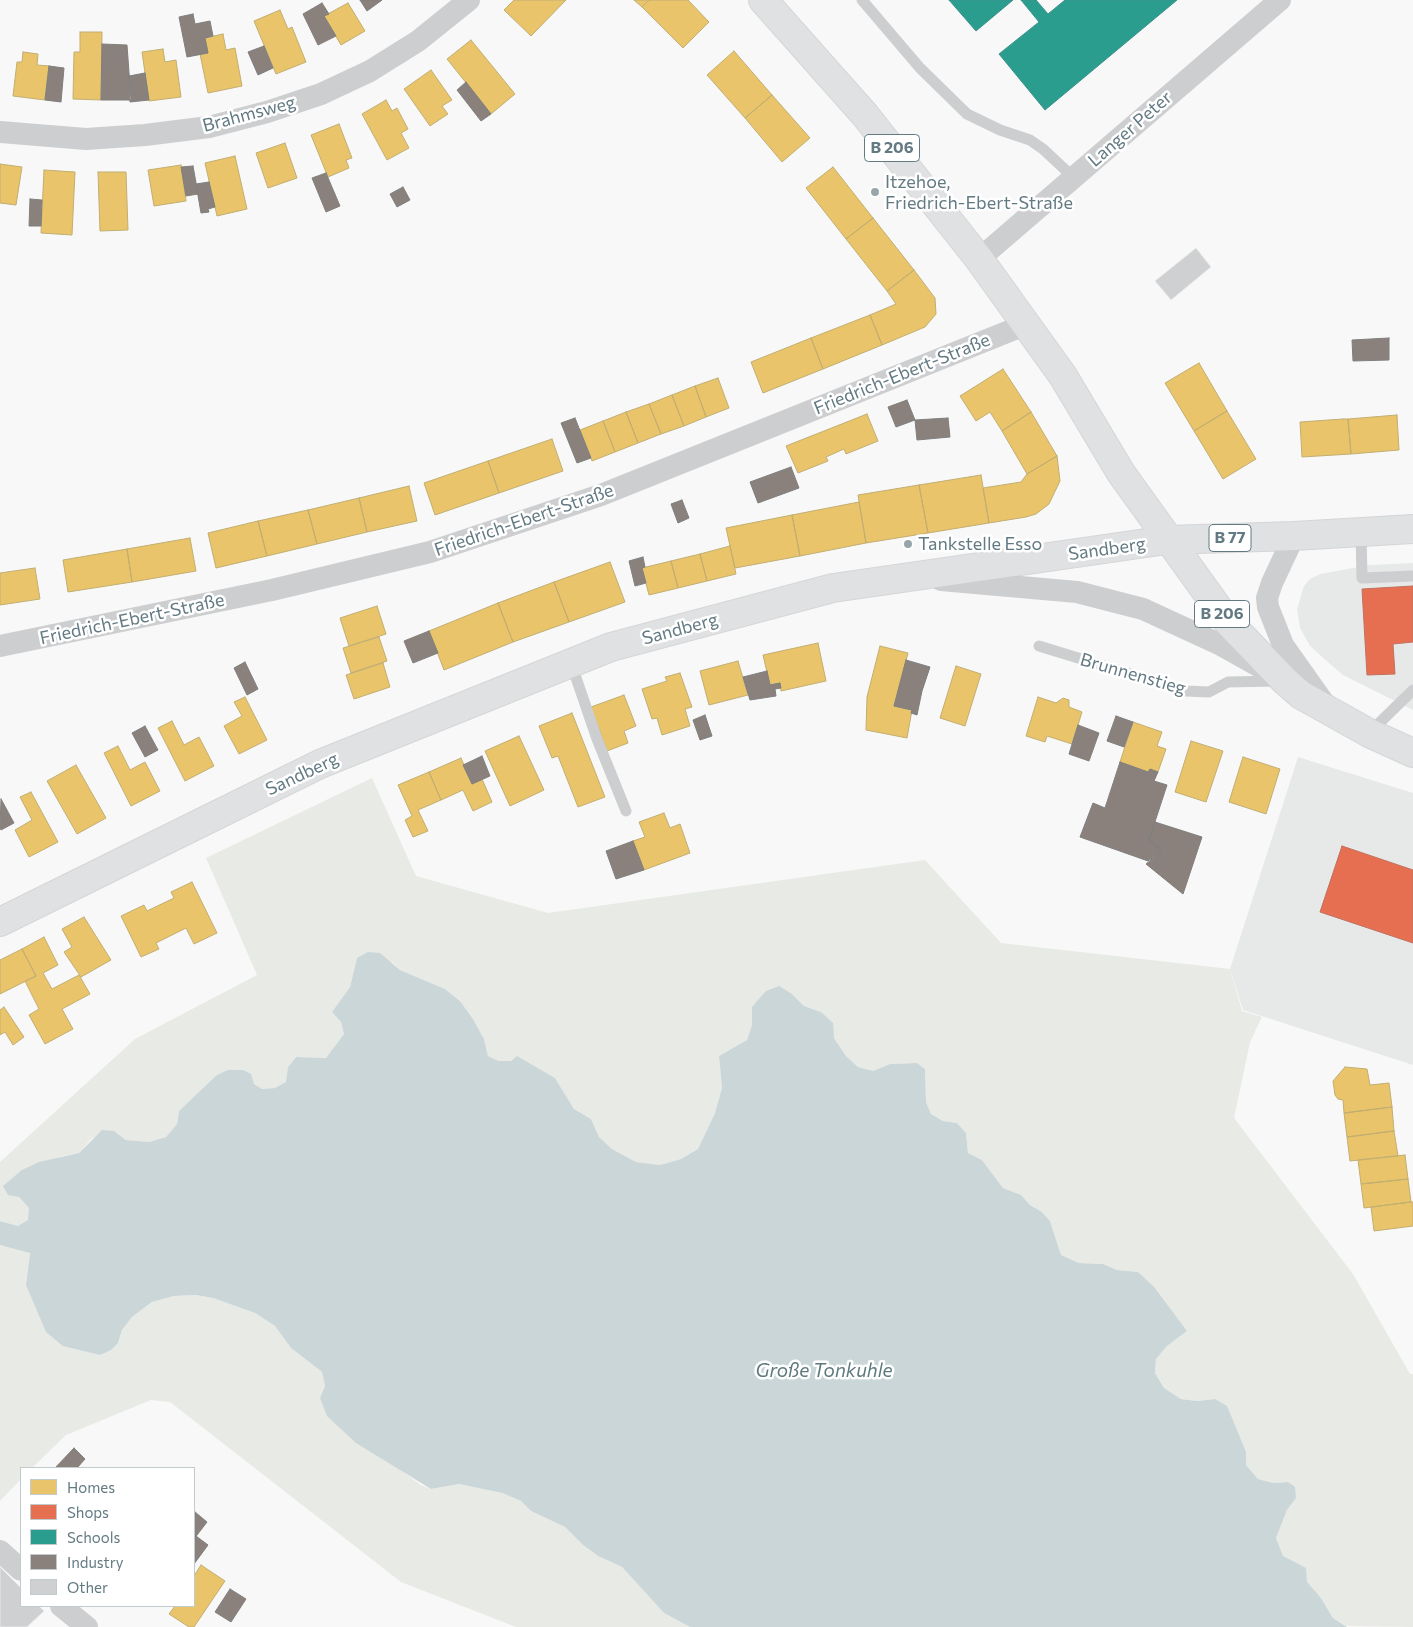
<!DOCTYPE html>
<html>
<head>
<meta charset="utf-8">
<style>
  body { margin:0 }
  #map { position:relative; width:1413px; height:1627px; overflow:hidden; background:#f8f8f8; font-family:Commissioner,sans-serif }
  canvas { display:block }
  .legend { position:absolute; left:20px; top:1467px; width:175px; height:140px; box-sizing:border-box; background:#fff; border:1px solid #c1cacd; margin:0; padding:6px 9px; list-style:none; font-size:15px; color:#637a83 }
  .legend li { display:flex; align-items:center; gap:10px; height:25px }
  .legend b { width:25px; border:1px solid #c1cacd }
</style>
</head>
<body>
<div id="map">
<canvas width="1413" height="1627"></canvas>
<ul class="legend">
<li><b style="height:14px;background:#e9c46a"></b>Homes</li>
<li><b style="height:14px;background:#e76f51"></b>Shops</li>
<li><b style="height:14px;background:#2a9d8f"></b>Schools</li>
<li><b style="height:14px;background:#8a817c"></b>Industry</li>
<li><b style="height:14px;background:#ced0d1"></b>Other</li>
</ul>
</div>
<script>
const c = document.querySelector('canvas').getContext('2d');
c.lineJoin = 'round';
function fill(path, color) { c.fillStyle = color; c.fill(path, 'evenodd'); }
const shape = rows => new Path2D(rows.map(r => 'M' + r).join(''));
function trace(path, color, width, dash) { c.strokeStyle = color; c.lineWidth = width; c.lineCap = dash ? 'butt' : 'round'; c.setLineDash(dash || []); c.stroke(path); }
function label(font, color, halo, rows, align = 'center') {
  c.font = font + ' Commissioner,sans-serif'; c.lineWidth = 5; c.setLineDash([]); c.textBaseline = 'middle'; c.strokeStyle = halo; c.fillStyle = color; for (const [text, x, y, turn = 0] of rows) {
    c.save(); c.translate(x, y); c.rotate((+turn || 0) * Math.PI / 180); c.textAlign = isNaN(turn) ? turn : align; if (halo) c.strokeText(text, 0, 0); c.fillText(text, 0, 0); c.restore();
  }
}
fill(shape([
  [1413,563,1413,710,1343,675,1330,664,1310,646,1300,628,1297,609,1304,586,1310,579,1320,574,1369,565],
  [1298,757,1413,793,1413,1065,1243,1010,1230,969]
]), '#e7e9e9');
fill(shape([
  [372,778,416,876,548,913,925,860,1001,943,1230,969,1242,1011,1262,1017,1250,1042,1234,1118,1353,1274,1410,1374,1413,1374,1413,1627,1346,1626,1333,1618,1321,1598,1283,1557,1276,1538,1287,1510,1296,1498,1288,1482,1273,1483,1258,1479,1246,1465,1246,1452,1215,1399,1197,1401,1181,1399,1164,1388,1155,1373,1156,1359,1167,1346,1187,1331,1138,1272,1117,1270,1103,1264,1079,1263,1061,1255,1050,1221,1042,1212,1030,1205,1021,1195,1003,1188,982,1160,968,1153,966,1133,957,1123,943,1121,931,1114,926,1102,925,1069,917,1063,890,1064,873,1071,858,1067,846,1056,834,1038,821,1012,804,1006,792,994,752,1007,752,1025,747,1040,719,1056,722,1088,715,1113,698,1149,681,1159,660,1165,636,1162,612,1149,599,1137,591,1119,574,1109,555,1078,518,1057,512,1061,499,1061,488,1056,484,1039,473,1019,460,1001,445,989,400,970,392,962,357,958,350,987,332,1012,341,1022,344,1034,326,1058,296,1057,288,1067,287,1082,275,1088,261,1089,254,1084,196,1096,179,1111,177,1124,166,1137,149,1142,126,1140,114,1131,92,1138,79,1153,59,1157,19,1197,29,1208,29,1220,18,1226,0,1221,0,1162,135,1039,257,975,206,858],
  [0,1245,30,1252,26,1285,36,1307,83,1350,100,1355,118,1343,122,1330,132,1317,152,1302,174,1296,196,1295,213,1298,255,1313,275,1326,291,1348,322,1372,325,1386,320,1398,399,1469,421,1485,431,1489,459,1484,502,1493,521,1501,531,1511,565,1527,583,1545,598,1556,622,1567,664,1613,690,1627,516,1627,401,1582,170,1402,151,1400,66,1435,32,1468,21,1468,21,1479,0,1501]
]), '#e8eae5');
fill(shape([
  [368,952,380,953,400,970,445,989,460,1001,473,1019,484,1039,488,1056,499,1061,511,1061,517,1056,555,1078,574,1109,591,1119,599,1137,612,1149,636,1162,660,1165,681,1159,698,1149,715,1113,722,1088,719,1056,747,1040,752,1025,752,1007,766,991,779,986,792,994,804,1006,821,1012,833,1023,834,1038,846,1056,858,1067,873,1071,890,1064,917,1063,925,1069,926,1102,931,1114,943,1121,957,1123,966,1133,968,1153,982,1160,1003,1188,1021,1195,1030,1205,1042,1212,1050,1221,1061,1255,1079,1263,1103,1264,1117,1270,1138,1272,1154,1287,1187,1331,1167,1346,1156,1359,1155,1373,1164,1388,1181,1399,1197,1401,1215,1399,1227,1406,1246,1452,1246,1465,1258,1479,1273,1483,1288,1482,1295,1487,1296,1498,1287,1510,1276,1538,1283,1556,1306,1568,1307,1582,1321,1598,1333,1618,1347,1627,690,1627,664,1613,622,1567,598,1556,583,1545,565,1527,531,1511,521,1501,502,1493,459,1484,431,1489,356,1443,327,1416,320,1398,325,1386,322,1372,291,1348,275,1326,255,1313,213,1298,196,1295,174,1296,152,1302,132,1317,122,1330,118,1343,111,1350,100,1355,63,1346,46,1332,26,1285,30,1253,0,1245,0,1221,18,1226,28,1220,29,1208,19,1197,8,1195,3,1186,22,1170,39,1162,79,1153,102,1130,114,1131,126,1140,149,1142,166,1137,177,1124,179,1111,217,1075,228,1070,243,1070,251,1074,254,1084,262,1089,275,1088,286,1082,288,1067,296,1057,326,1058,344,1034,341,1022,332,1012,350,987,357,958]
]), '#cbd6d8');
const homes = shape([
  [514,0,566,0,531,36,504,10,514,0],
  [634,0,649,0,642,7,634,0],
  [649,0,688,0,709,22,683,48,642,7,649,0],
  [348,3,365,31,341,45,324,16,348,3],
  [280,10,288,29,292,27,306,62,276,74,254,21,280,10],
  [80,32,102,32,101,100,73,99,74,52,80,52,80,32],
  [223,34,226,50,235,48,242,86,208,93,200,54,208,53,205,38,223,34],
  [471,40,515,94,491,114,447,59,471,40],
  [163,49,165,62,176,60,181,97,149,101,142,52,163,49],
  [734,51,772,95,745,118,707,75,734,51],
  [23,52,38,54,37,65,49,66,45,100,13,96,17,62,22,62,23,52],
  [431,70,452,100,442,106,448,114,430,126,404,89,431,70],
  [772,95,810,138,782,162,745,118,772,95],
  [386,100,392,111,397,108,408,129,401,133,409,148,387,160,362,114,386,100],
  [339,124,352,158,346,160,349,168,328,177,311,135,339,124],
  [285,143,297,178,268,188,256,153,285,143],
  [235,156,247,209,217,216,205,163,235,156],
  [0,164,22,167,16,205,0,203,0,164],
  [181,165,186,201,154,206,148,170,181,165],
  [833,167,873,218,846,239,806,188,833,167],
  [44,170,75,172,72,235,41,233,44,170],
  [98,172,126,172,128,230,100,231,98,172],
  [873,218,914,270,887,291,846,239,873,218],
  [914,270,935,298,936,314,925,327,882,345,870,315,896,304,887,291,914,270],
  [870,315,882,345,823,369,811,338,870,315],
  [811,338,823,369,763,393,751,362,811,338],
  [1199,363,1227,411,1194,431,1165,383,1199,363],
  [1003,369,1031,412,1002,431,990,412,976,421,960,396,1003,369],
  [718,378,729,408,706,417,695,386,718,378],
  [695,386,706,417,684,426,672,395,695,386],
  [672,395,684,426,661,434,649,404,672,395],
  [649,404,661,434,638,443,626,412,649,404],
  [1227,411,1256,459,1223,479,1194,431,1227,411],
  [626,412,638,443,615,452,603,421,626,412],
  [1031,412,1057,456,1027,474,1002,431,1031,412],
  [867,414,878,441,846,454,844,449,826,457,828,461,798,473,786,446,867,414],
  [1397,415,1399,450,1351,454,1348,419,1397,415],
  [1343,419,1348,419,1351,454,1302,457,1300,422,1343,419],
  [603,421,615,452,592,461,580,430,603,421],
  [552,439,563,471,499,493,488,461,552,439],
  [1057,456,1060,481,1049,504,1036,514,1026,517,989,523,983,488,1021,482,1027,474,1057,456],
  [488,461,499,493,435,515,424,483,488,461],
  [981,475,989,523,928,533,919,485,981,475],
  [919,485,928,533,866,543,858,495,919,485],
  [409,486,417,521,367,532,359,498,409,486],
  [359,498,367,532,317,544,308,510,359,498],
  [859,502,866,543,800,556,792,515,859,502],
  [308,510,317,544,267,556,258,521,308,510],
  [792,515,800,556,735,568,726,528,792,515],
  [258,521,267,556,216,568,208,533,258,521],
  [190,538,196,571,132,582,127,549,190,538],
  [730,546,736,574,707,581,700,554,730,546],
  [127,549,132,582,68,592,63,560,127,549],
  [700,554,707,581,678,588,671,561,700,554],
  [671,561,678,588,649,595,642,568,671,561],
  [610,562,625,602,569,622,554,582,610,562],
  [35,568,40,599,0,605,0,573,35,568],
  [554,582,569,622,513,642,498,603,554,582],
  [498,603,513,642,444,670,429,631,498,603],
  [377,606,386,634,349,646,340,618,377,606],
  [379,637,387,661,351,673,343,648,379,637],
  [818,643,826,681,781,691,780,683,770,685,763,655,818,643],
  [880,646,908,653,894,706,912,710,907,738,866,730,867,697,880,646],
  [738,661,748,695,709,705,700,671,738,661],
  [383,663,390,687,354,699,346,675,383,663],
  [956,666,981,674,965,726,940,718,956,666],
  [680,673,692,707,685,709,690,726,662,735,657,718,652,719,642,689,667,681,665,677,680,673],
  [624,695,636,726,624,731,628,743,607,751,591,707,624,695],
  [245,697,267,740,239,754,224,726,242,716,234,702,245,697],
  [1038,697,1056,703,1063,698,1069,700,1069,707,1082,712,1072,744,1047,736,1045,742,1026,736,1038,697],
  [572,713,605,797,578,807,558,756,552,758,539,726,572,713],
  [172,721,184,745,199,737,214,766,185,781,158,728,172,721],
  [1133,722,1162,732,1157,746,1166,749,1158,772,1150,769,1148,772,1120,762,1133,722],
  [519,736,544,790,510,806,485,751,519,736],
  [1191,741,1223,751,1206,802,1175,792,1191,741],
  [118,746,130,770,145,762,160,791,131,806,104,753,118,746],
  [1243,757,1280,769,1266,814,1229,802,1243,757],
  [461,758,472,784,482,779,492,802,473,811,463,790,441,800,429,772,461,758],
  [76,765,106,818,77,834,47,781,76,765],
  [429,772,441,800,418,810,428,831,413,837,405,820,412,816,398,785,429,772],
  [31,792,58,842,29,857,15,830,32,820,20,797,31,792],
  [664,813,670,828,680,824,690,853,644,870,633,841,645,837,639,822,664,813],
  [192,882,217,933,194,944,186,928,156,943,159,949,141,957,121,916,144,905,147,911,174,898,171,892,192,882],
  [84,917,111,960,81,977,64,952,72,947,62,929,84,917],
  [44,937,58,965,43,973,52,989,79,975,90,994,62,1009,73,1029,45,1044,29,1015,39,1009,25,981,36,976,22,949,44,937],
  [22,949,36,976,0,994,0,960,22,949],
  [4,1007,24,1037,13,1045,5,1032,0,1035,0,1010,4,1007],
  [1345,1067,1367,1069,1370,1085,1389,1083,1392,1107,1344,1113,1343,1100,1338,1099,1335,1095,1333,1081,1345,1067],
  [1392,1107,1394,1131,1347,1137,1344,1113,1392,1107],
  [1394,1131,1398,1156,1350,1161,1347,1137,1394,1131],
  [1405,1155,1408,1179,1361,1184,1358,1160,1405,1155],
  [1408,1179,1411,1202,1364,1208,1361,1184,1408,1179],
  [1411,1202,1413,1202,1413,1226,1374,1231,1371,1207,1411,1202],
  [201,1565,225,1581,194,1627,189,1627,169,1614,175,1606,194,1606,194,1576,201,1565]
]);
fill(homes, '#e9c46a');
trace(homes, '#c1ae72', 1);
const shops = shape([
  [1413,586,1413,642,1393,644,1395,674,1367,675,1362,589,1413,586],
  [1342,846,1413,870,1413,943,1320,912,1342,846]
]);
fill(shops, '#e76f51');
trace(shops, '#bf7260', 1);
const schools = shape([
  [949,0,1013,0,976,31,949,0],
  [1021,0,1036,0,1048,14,1065,0,1177,0,1045,110,999,54,1039,22,1021,0]
]);
fill(schools, '#2a9d8f');
trace(schools, '#3b928b', 1);
const industry = shape([
  [360,0,382,0,367,11,360,0],
  [322,3,329,14,324,16,336,36,318,45,303,14,322,3],
  [193,14,195,24,210,21,213,36,205,38,208,53,187,57,179,17,193,14],
  [102,44,127,45,131,100,101,100,102,44],
  [264,46,273,68,258,75,248,52,264,46],
  [49,66,64,68,61,102,45,100,49,66],
  [145,73,149,100,130,102,129,76,145,73],
  [466,82,491,114,481,121,457,90,466,82],
  [193,166,198,194,186,196,181,167,193,166],
  [326,173,340,206,326,212,312,178,326,173],
  [209,182,215,207,208,209,209,212,201,213,196,184,209,182],
  [403,187,410,200,397,207,390,194,403,187],
  [30,199,42,200,41,226,29,226,30,199],
  [1389,338,1389,360,1353,361,1352,340,1389,338],
  [907,400,915,420,896,427,888,407,907,400],
  [575,418,591,458,577,463,561,423,575,418],
  [948,418,950,437,917,440,915,420,948,418],
  [791,467,799,488,758,503,750,482,791,467],
  [682,500,689,518,678,523,671,504,682,500],
  [643,557,645,567,642,568,646,583,635,586,629,561,643,557],
  [429,631,438,653,413,663,404,641,429,631],
  [906,660,930,667,922,691,917,715,911,713,912,710,894,706,906,660],
  [245,662,258,689,247,695,234,668,245,662],
  [767,671,770,685,780,683,781,688,775,689,776,696,750,700,743,677,767,671],
  [705,715,712,736,700,740,693,720,705,715],
  [1116,716,1133,722,1124,747,1107,741,1116,716],
  [1078,725,1099,733,1089,761,1069,754,1078,725],
  [145,726,158,750,145,757,132,733,145,726],
  [482,756,490,776,472,784,463,765,482,756],
  [1120,762,1148,772,1150,769,1158,772,1154,781,1167,785,1149,840,1162,851,1148,861,1080,837,1093,803,1105,808,1120,762],
  [1,799,14,823,1,830,0,828,1,799],
  [1155,822,1202,837,1183,894,1146,864,1162,851,1149,840,1155,822],
  [633,841,644,870,616,879,606,851,633,841],
  [74,1448,85,1459,77,1468,55,1468,74,1448],
  [195,1512,207,1522,194,1539,194,1513,195,1512],
  [196,1536,208,1545,194,1564,194,1539,196,1536],
  [230,1589,246,1599,231,1622,215,1612,230,1589]
]);
fill(industry, '#8a817c');
trace(industry, '#7e7f7e', 1);
const building = shape([
  [1196,248,1211,267,1171,300,1155,281,1196,248],
  [0,1567,21,1588,21,1606,39,1606,44,1611,27,1627,0,1627,0,1567]
]);
fill(building, '#ced0d1');
trace(building, '#e8e8e8', 1);
const secondary = shape([
  [0,922,320,764,611,647,833,588,1167,540]
]);
const primary = shape([
  [763,0,865,115,979,259,1063,376,1121,473,1228,622,1285,681,1301,695,1369,733,1413,753],
  [1167,540,1294,536,1413,529]
]);
trace(secondary, '#d5d6d7', 30);
trace(primary, '#d4d5d6', 30);
trace(shape([
  [862,0,920,68,967,114,1000,130,1030,140,1043,149,1073,177],
  [1361,532,1362,578,1413,576],
  [1039,646,1186,691,1209,692,1228,682,1278,681],
  [571,663,597,739,626,811],
  [1369,733,1413,690]
]), '#cdcecf', 11);
trace(shape([
  [0,132,86,139,145,135,209,127,267,112,321,94,370,71,418,41,469,0],
  [979,259,1280,0],
  [1294,536,1272,583,1267,598,1268,607,1283,645,1329,710],
  [941,580,1077,592,1143,609,1219,644,1269,672],
  [0,646,272,590,430,552,601,495,1027,324],
  [0,1551,21,1570],
  [61,1606,87,1627]
]), '#cdcecf', 22);
trace(secondary, '#e0e1e2', 28);
trace(primary, '#e0e1e2', 28);
for (const [x, y, r, color] of [
  [875,192,5,"#97a6ac"],
  [908,544,5,"#97a6ac"]
]) { const dot = new Path2D(); dot.arc(x, y, r, 0, 2 * Math.PI); c.fillStyle = color; c.fill(dot); trace(dot, '#fff', 2); }
for (const [x, y, w] of [
  [892,148,55],
  [1230,538,42],
  [1222,614,55]
]) { const box = new Path2D(); box.roundRect(x - w / 2, y - 13.5, w, 27, 4); c.fillStyle = '#fff'; c.fill(box); trace(box, '#637a83', 1); }
label('bold 16px', '#637a83', null, [
  ["B 206",892,148],
  ["B 77",1230,538],
  ["B 206",1222,614]
]);
label('18px', '#637a83', '#fff', [
  ["Brahmsweg",249,114,-15],
  ["Langer Peter",1130,129,-41],
  ["Friedrich-Ebert-Straße",902,374,-22],
  ["Friedrich-Ebert-Straße",524,520,-19],
  ["Sandberg",1107,549,-8],
  ["Friedrich-Ebert-Straße",132,619,-12],
  ["Sandberg",680,629,-15],
  ["Brunnenstieg",1133,674,16],
  ["Sandberg",302,774,-25]
]);
label('18px', '#637a83', '#fff', [
  ["Itzehoe,",885,182],
  ["Friedrich-Ebert-Straße",885,203],
  ["Tankstelle Esso",918,544]
], 'left');
label('italic 19px', '#5e797d', '#fff', [
  ["Große Tonkuhle",824,1371]
]);
</script>
</body>
</html>
